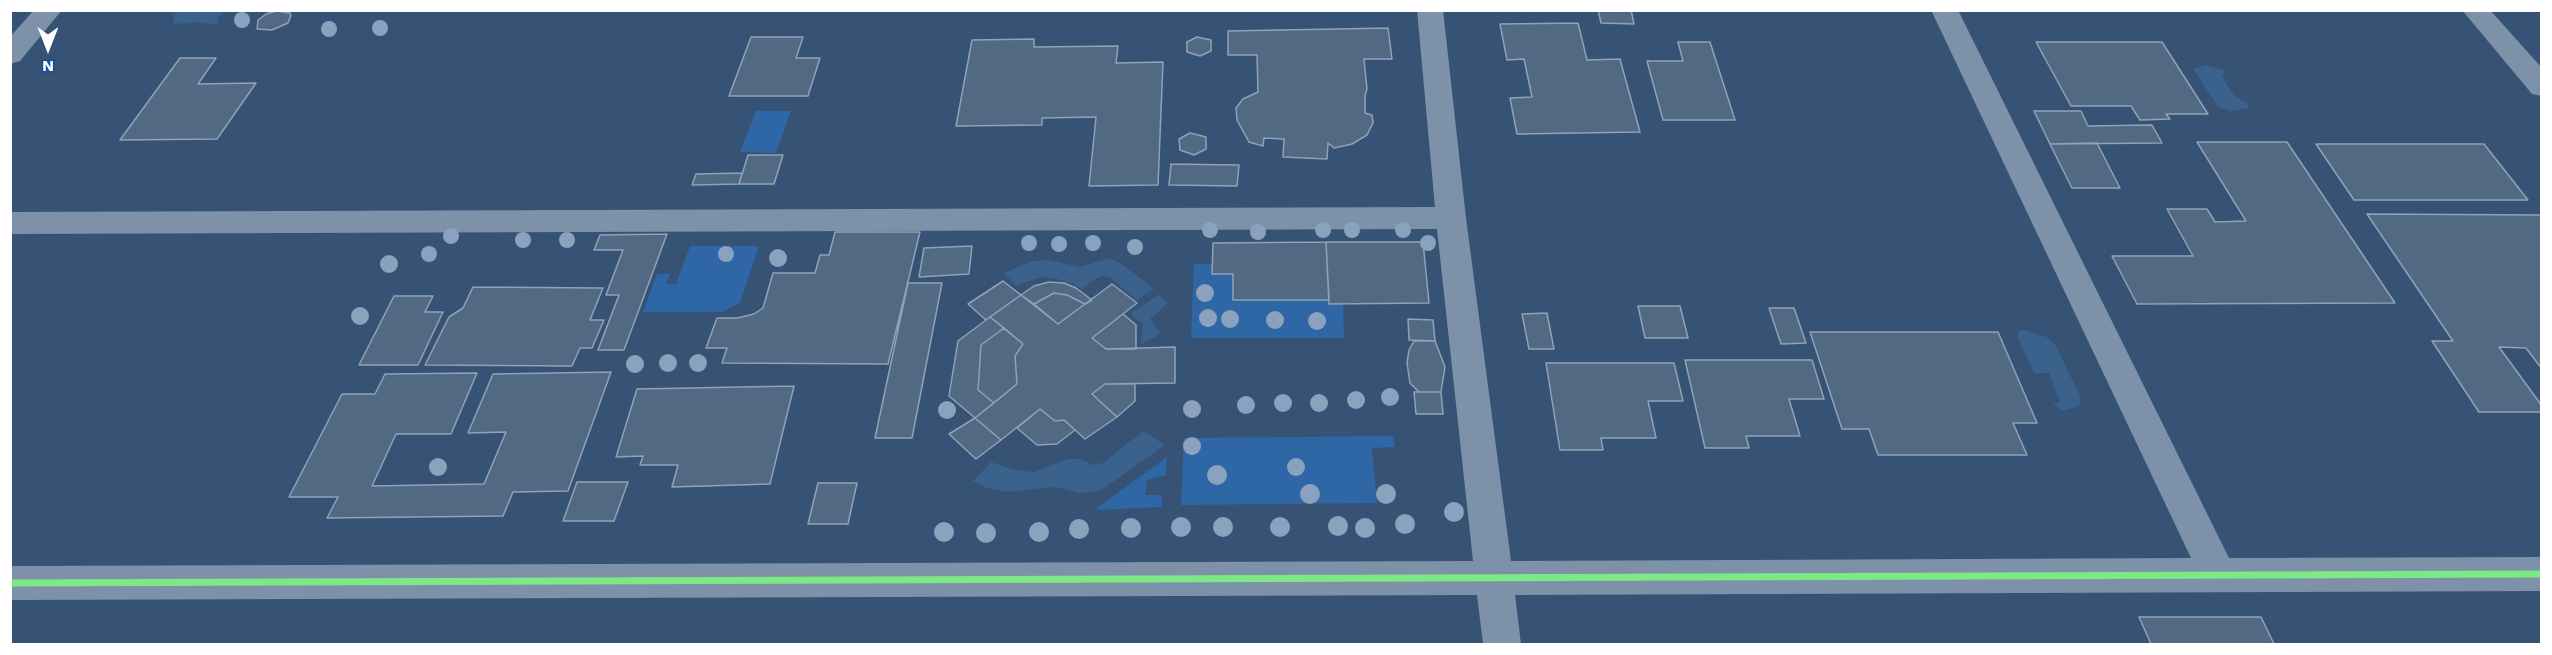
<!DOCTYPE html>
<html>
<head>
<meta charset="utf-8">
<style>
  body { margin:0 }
  #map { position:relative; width:2552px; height:655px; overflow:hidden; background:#365274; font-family:"Work Sans",sans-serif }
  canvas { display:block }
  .frame { position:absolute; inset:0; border:12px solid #fff; pointer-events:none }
  .north { position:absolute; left:18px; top:18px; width:60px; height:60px; -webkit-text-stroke:4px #1b4f8f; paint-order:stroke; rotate:180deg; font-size:16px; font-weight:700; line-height:24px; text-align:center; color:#fff }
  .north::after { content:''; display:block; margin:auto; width:21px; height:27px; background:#fff; clip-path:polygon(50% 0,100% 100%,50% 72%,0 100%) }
</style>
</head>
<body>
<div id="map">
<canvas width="2552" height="655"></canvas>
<div class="frame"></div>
<div class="north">N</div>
</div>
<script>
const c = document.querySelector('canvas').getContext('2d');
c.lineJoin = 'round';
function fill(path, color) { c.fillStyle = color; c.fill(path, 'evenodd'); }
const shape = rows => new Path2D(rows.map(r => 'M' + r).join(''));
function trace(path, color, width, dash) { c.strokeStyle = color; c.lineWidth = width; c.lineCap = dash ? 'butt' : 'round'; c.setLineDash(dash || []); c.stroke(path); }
fill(shape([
  [756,111,791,111,776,153,740,152],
  [690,246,759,246,740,303,722,312,643,312,657,274,670,274,666,284,676,284],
  [1194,264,1212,264,1212,274,1233,274,1234,300,1329,300,1343,303,1344,338,1191,338],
  [1393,436,1395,447,1372,448,1377,503,1181,505,1184,438],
  [1167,457,1166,475,1147,480,1145,495,1162,495,1162,507,1094,510]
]), '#2f66a5');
fill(shape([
  [180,10,224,10,224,11,217,19,219,24,211,24,199,22,175,24,173,21,174,15],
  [2206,65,2226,71,2222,77,2234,95,2248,104,2248,108,2232,111,2218,107,2193,69],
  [1110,258,1123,265,1154,289,1137,300,1109,277,1102,276,1095,279,1082,289,1072,283,1053,278,1041,277,1016,286,1004,273,1032,261,1049,260,1079,267],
  [1158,295,1168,303,1150,319,1160,333,1154,338,1141,344,1143,324,1130,314],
  [2024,330,2047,337,2056,346,2081,398,2079,406,2063,411,2053,403,2060,403,2049,373,2034,373,2017,336,2018,332],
  [1143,431,1165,445,1100,491,1080,493,1054,487,1007,492,987,488,973,481,991,462,1014,470,1034,472,1068,459,1080,459,1093,465,1103,463]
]), '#3b618d');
const building = shape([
  [1598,10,1631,10,1634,24,1601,23,1598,10],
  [277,11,290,13,291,15,288,23,272,30,257,29,258,20,266,14,277,11],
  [1578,23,1587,60,1620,59,1640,132,1517,134,1510,98,1532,97,1524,59,1507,60,1500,24,1578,23],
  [1388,28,1392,59,1364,59,1367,89,1365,96,1365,113,1372,115,1373,123,1367,135,1352,144,1334,148,1328,143,1327,159,1283,157,1284,139,1264,138,1263,146,1249,142,1237,120,1236,108,1243,99,1258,92,1257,55,1228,55,1228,31,1388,28],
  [751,37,803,37,796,58,820,58,808,96,729,96,751,37],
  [1197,37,1211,40,1211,51,1200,56,1187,52,1187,42,1197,37],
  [1034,39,1034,47,1118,46,1116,63,1163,62,1158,185,1089,186,1096,117,1042,118,1042,125,956,126,972,40,1034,39],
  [1678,42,1710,42,1735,120,1663,120,1647,61,1683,61,1678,42],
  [2036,42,2162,42,2208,114,2166,114,2170,119,2140,120,2131,106,2071,106,2036,42],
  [180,58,216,58,198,84,256,83,217,139,120,140,180,58],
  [2034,111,2081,111,2088,126,2152,125,2162,143,2050,144,2034,111],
  [1190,133,1206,137,1206,149,1194,155,1180,150,1179,139,1190,133],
  [2197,142,2287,142,2395,303,2137,304,2112,256,2193,256,2167,209,2207,209,2215,222,2246,221,2197,142],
  [2097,143,2120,188,2072,188,2050,144,2097,143],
  [2316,144,2484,144,2528,200,2354,200,2316,144],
  [748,155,783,155,774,184,739,184,748,155],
  [1171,164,1239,165,1237,186,1169,185,1171,164],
  [742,173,739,184,692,185,696,174,742,173],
  [2367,214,2542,215,2542,369,2526,348,2499,347,2542,406,2542,412,2479,412,2432,341,2453,341,2367,214],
  [835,232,920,232,888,364,722,363,727,348,706,348,717,318,737,318,754,314,763,308,773,273,815,273,820,255,829,255,835,232],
  [667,234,624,350,598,350,619,295,606,295,623,250,594,250,600,235,667,234],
  [1326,242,1423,242,1429,303,1329,304,1326,242],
  [1326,242,1329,300,1233,300,1233,274,1212,274,1213,243,1326,242],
  [972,246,969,274,919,277,924,248,972,246],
  [1003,281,1021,295,986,320,968,304,1003,281],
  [1049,282,1064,283,1076,288,1092,300,1085,304,1067,295,1054,293,1034,304,1021,295,1034,286,1049,282],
  [908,283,942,283,912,438,875,438,908,283],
  [1112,284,1137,303,1092,338,1106,349,1175,347,1175,383,1105,384,1092,394,1117,417,1085,439,1064,420,1055,421,1040,409,1001,440,975,418,1017,384,1015,356,1023,344,990,317,1021,295,1058,324,1112,284],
  [473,287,603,288,590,320,604,320,592,348,580,348,572,366,425,365,449,317,463,308,473,287],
  [1054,293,1067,295,1085,304,1058,324,1034,304,1054,293],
  [394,296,433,296,425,312,443,312,418,365,359,365,394,296],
  [1638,306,1680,306,1688,338,1645,338,1638,306],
  [1769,308,1794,308,1806,343,1781,344,1769,308],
  [1547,313,1554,349,1529,349,1522,314,1547,313],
  [1123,314,1136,325,1136,349,1106,349,1092,338,1123,314],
  [990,317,1004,328,981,345,978,390,994,403,975,418,949,396,958,341,990,317],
  [1408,319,1433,320,1435,341,1409,340,1408,319],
  [1004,328,1023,344,1015,356,1017,384,994,403,978,390,981,345,1004,328],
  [1810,332,1998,332,2037,423,2013,423,2027,455,1878,455,1869,429,1842,429,1810,332],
  [1414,341,1435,341,1445,367,1441,392,1419,392,1410,383,1407,363,1409,350,1414,341],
  [1685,360,1812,360,1824,399,1789,399,1800,436,1746,436,1749,448,1705,448,1685,360],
  [1546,363,1674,363,1683,401,1648,401,1656,438,1601,438,1603,450,1560,450,1546,363],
  [611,372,568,491,513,492,503,516,327,518,338,497,289,497,342,394,375,394,385,374,477,373,451,434,396,434,372,486,484,484,506,432,468,433,493,374,611,372],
  [1105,384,1135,384,1135,401,1117,417,1092,394,1105,384],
  [794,386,770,484,672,487,678,465,640,465,643,456,616,457,637,389,794,386],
  [1414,392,1441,392,1443,414,1416,414,1414,392],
  [1040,409,1055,421,1064,420,1075,430,1057,444,1037,445,1017,428,1040,409],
  [975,418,1001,440,976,459,949,434,975,418],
  [577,482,628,482,614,521,563,521,577,482],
  [818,483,857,483,848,524,808,524,818,483],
  [2139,617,2261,617,2274,644,2151,644,2139,617]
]);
fill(building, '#526984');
trace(building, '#92a2b6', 1.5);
fill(shape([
  [34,10,62,10,20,61,10,64,10,37,34,10],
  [1417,10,1443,10,1466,218,1511,561,2191,558,1931,10,1958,10,2229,558,2542,557,2542,591,1515,595,1521,644,1483,644,1477,595,10,600,10,566,1473,561,1437,229,10,234,10,212,1435,207,1417,10],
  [2462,10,2490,10,2542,68,2542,96,2532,94,2462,10]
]), '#7d92a8');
trace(shape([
  [10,583,2542,574]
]), '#7ce984', 7);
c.fillStyle = '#8aa2be';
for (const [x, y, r] of [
  [242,20,8],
  [380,28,8],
  [329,29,8],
  [1210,230,8],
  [1323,230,8],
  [1352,230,8],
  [1403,230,8],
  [1258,232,8],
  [451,236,8],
  [523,240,8],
  [567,240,8],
  [1029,243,8],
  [1093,243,8],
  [1428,243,8],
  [1059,244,8],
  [1135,247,8],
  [429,254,8],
  [726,254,8],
  [778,258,9],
  [389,264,9],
  [1205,293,9],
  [360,316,9],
  [1208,318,9],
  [1230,319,9],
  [1275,320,9],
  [1317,321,9],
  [668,363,9],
  [698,363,9],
  [635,364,9],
  [1390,397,9],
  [1356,400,9],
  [1283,403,9],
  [1319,403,9],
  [1246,405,9],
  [1192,409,9],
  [947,410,9],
  [1192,446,9],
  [438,467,9],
  [1296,467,9],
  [1217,475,10],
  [1310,494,10],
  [1386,494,10],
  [1454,512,10],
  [1405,524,10],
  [1338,526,10],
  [1181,527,10],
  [1223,527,10],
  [1280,527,10],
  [1131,528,10],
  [1365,528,10],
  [1079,529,10],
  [944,532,10],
  [1039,532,10],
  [986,533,10]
]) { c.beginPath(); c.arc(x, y, r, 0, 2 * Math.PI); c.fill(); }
</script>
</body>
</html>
